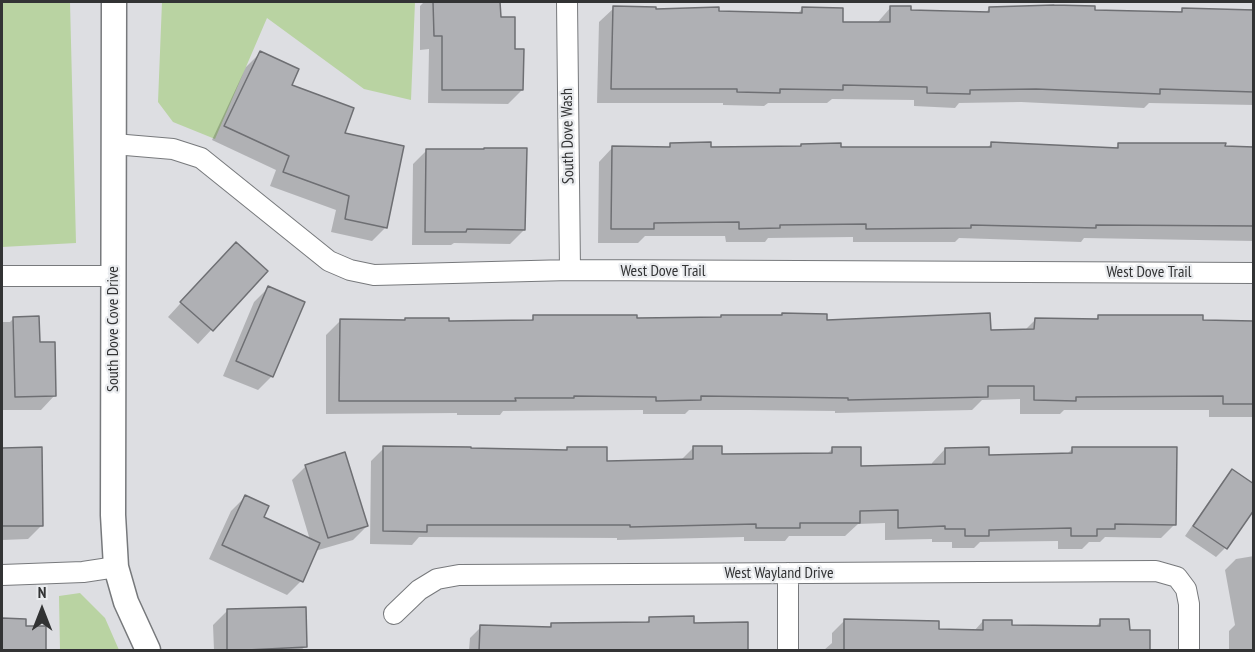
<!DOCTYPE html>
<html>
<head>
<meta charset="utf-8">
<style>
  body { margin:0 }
  #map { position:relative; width:1255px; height:652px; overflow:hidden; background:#dddee2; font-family:"PT Sans Narrow",sans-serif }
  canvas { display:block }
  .frame { position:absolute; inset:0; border:3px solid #323334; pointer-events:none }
  .north { position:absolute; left:12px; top:580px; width:60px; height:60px; -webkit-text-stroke:4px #eaecef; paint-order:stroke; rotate:0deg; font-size:16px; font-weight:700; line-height:24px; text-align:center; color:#323334 }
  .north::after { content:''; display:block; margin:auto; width:21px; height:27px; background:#323334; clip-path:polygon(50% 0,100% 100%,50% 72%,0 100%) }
</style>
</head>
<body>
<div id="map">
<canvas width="1255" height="652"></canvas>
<div class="frame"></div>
<div class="north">N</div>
</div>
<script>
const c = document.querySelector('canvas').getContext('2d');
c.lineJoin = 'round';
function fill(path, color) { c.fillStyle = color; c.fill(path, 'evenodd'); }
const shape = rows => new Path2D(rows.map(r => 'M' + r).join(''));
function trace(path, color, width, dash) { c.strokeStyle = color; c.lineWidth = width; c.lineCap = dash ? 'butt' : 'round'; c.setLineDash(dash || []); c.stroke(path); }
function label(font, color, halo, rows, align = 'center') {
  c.font = font + ' "PT Sans Narrow",sans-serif'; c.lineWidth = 4.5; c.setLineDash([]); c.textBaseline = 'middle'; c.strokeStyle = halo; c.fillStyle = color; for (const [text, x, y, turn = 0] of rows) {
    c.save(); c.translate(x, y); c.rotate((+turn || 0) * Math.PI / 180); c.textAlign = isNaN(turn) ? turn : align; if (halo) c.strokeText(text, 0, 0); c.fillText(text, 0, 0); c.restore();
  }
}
fill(shape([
  [2,2,70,2,76,243,2,247],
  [162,2,415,2,411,100,364,89,267,18,215,139,173,122,158,102],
  [80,593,105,618,119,650,60,650,59,596]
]), '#b9d3a2');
fill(shape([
  [424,2,499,2,499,19,514,50,522,90,508,104,428,103,429,49,420,50,420,6],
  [891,7,909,12,984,14,989,9,1179,13,1183,9,1241,11,1243,9,1254,9,1254,105,1149,103,1144,108,1021,102,959,103,955,108,914,106,914,100,832,99,827,103,768,103,764,106,723,105,723,103,597,103,599,22,614,8,797,14,802,9,842,23,877,23],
  [260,53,290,86,386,227,372,241,331,232,336,210,270,186,276,170,212,140,246,67],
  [991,144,1114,149,1119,145,1254,147,1254,241,1084,238,1081,242,959,238,955,242,853,242,853,237,768,238,765,242,726,242,725,236,645,236,638,243,598,243,599,162,613,147,667,148,671,145,710,148,799,147,801,145,840,149,987,148],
  [427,150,524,230,510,244,454,243,451,245,412,245,413,164],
  [222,258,266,271,198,344,168,317],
  [268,288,272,376,258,390,223,376,254,302],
  [722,316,989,331,1024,331,1035,320,1095,320,1098,317,1254,323,1254,417,1209,417,1209,410,1064,410,1060,414,1020,414,1020,399,982,400,972,410,835,413,835,411,749,410,689,410,685,414,643,414,643,410,503,411,500,415,457,415,457,413,326,414,326,335,340,321,530,321,534,317,635,320,719,319],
  [14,318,38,344,55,395,41,410,2,410,2,322,10,322],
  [384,448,564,452,568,448,606,462,680,461,693,448,721,456,826,455,833,448,859,468,932,466,932,463,945,449,987,456,1066,455,1072,449,1175,524,1161,538,1105,537,1100,542,1089,542,1082,549,1058,549,1058,541,980,542,974,548,952,548,952,542,932,542,932,539,885,540,885,523,858,524,845,536,789,536,785,541,744,541,744,537,617,540,617,538,419,537,412,545,370,544,371,461],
  [2,449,40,449,42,525,28,539,2,540],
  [306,466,367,526,353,540,315,551,301,581,287,595,209,559,231,511,245,497,262,518,310,540,292,480],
  [1232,471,1225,548,1216,557,1185,536,1223,481],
  [1254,556,1254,650,1229,650,1229,631,1235,625,1225,570,1236,559],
  [227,611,306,646,301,650,214,650,213,625],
  [650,619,693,625,747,650,469,650,470,638,481,627,547,629,552,624,645,623],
  [844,621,937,631,974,631,983,621,1011,627,1094,628,1101,621,1128,631,1149,650,824,650,832,643,832,633]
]), '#0003');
const building = shape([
  [433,2,500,2,501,17,515,17,515,49,524,49,523,90,442,90,442,36,434,36,433,2],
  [1054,5,1095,6,1095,10,1182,12,1182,8,1254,10,1254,92,1160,89,1160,94,1036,89,970,90,970,94,927,93,927,87,843,85,843,90,780,89,780,93,737,92,737,89,611,89,613,6,656,7,656,9,719,7,719,11,802,13,802,7,843,8,843,22,890,22,890,6,911,6,911,10,989,12,989,7,1054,5],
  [260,51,299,69,292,85,354,108,345,133,404,146,387,228,345,219,349,196,283,172,289,156,224,126,260,51],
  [711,142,711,147,801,146,801,144,841,143,841,147,991,147,991,142,1118,148,1118,143,1226,143,1225,146,1254,147,1254,226,1096,225,1096,228,971,225,971,228,866,229,866,224,780,225,780,228,739,229,739,222,654,223,654,229,611,229,612,146,670,147,670,143,711,142],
  [484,148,527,148,525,230,467,229,466,232,425,232,426,149,484,149,484,148],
  [236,242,268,271,213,331,180,302,236,242],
  [268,286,305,302,273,377,236,361,268,286],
  [782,313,827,314,827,320,990,313,991,330,1034,329,1035,318,1098,319,1098,315,1203,315,1203,320,1254,321,1254,404,1223,404,1223,396,1076,397,1076,401,1034,400,1034,386,988,386,988,397,848,400,848,398,701,396,701,400,656,401,656,397,574,396,574,398,515,398,516,401,339,401,340,319,405,320,405,318,449,318,449,321,533,320,533,315,637,315,637,318,721,317,721,315,782,315,782,313],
  [39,316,40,342,55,342,56,396,15,397,13,317,39,316],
  [383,446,471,447,471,448,567,450,567,447,607,447,607,461,693,459,693,446,722,446,722,454,832,453,832,447,861,447,861,466,945,464,945,448,989,447,989,455,1072,453,1072,447,1177,447,1176,525,1115,524,1115,529,1097,529,1097,536,1071,536,1071,528,989,530,989,536,965,536,965,529,945,529,945,526,898,528,898,510,860,511,860,523,800,523,800,528,756,528,756,524,630,527,630,525,427,525,427,532,383,531,383,446],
  [42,447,43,526,2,526,2,448,42,447],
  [345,452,368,526,328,538,305,465,345,452],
  [1232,469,1254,484,1254,510,1227,549,1193,526,1232,469],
  [245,495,269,506,264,517,320,543,303,582,222,545,245,495],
  [306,607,307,647,227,651,227,609,306,607],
  [694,616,694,623,748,622,748,651,479,651,480,625,551,627,551,623,649,622,649,617,694,616],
  [2,618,26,619,26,626,46,626,46,651,2,651,2,618],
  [844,619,939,621,939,629,983,630,983,620,1012,620,1012,625,1100,626,1100,619,1129,619,1130,630,1150,630,1150,651,844,651,844,619]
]);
fill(building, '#afb0b4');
trace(building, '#6e6f73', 1.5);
const minor = shape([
  [567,2,570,270],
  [114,144,173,149,201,158,329,261,350,270,374,275,570,270,1254,273],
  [2,276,113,276],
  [2,575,83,572,116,567],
  [394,614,419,590,437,579,459,575,1156,571,1177,577,1186,589,1189,604,1189,650],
  [788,650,788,573]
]);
const tertiary = shape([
  [114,2,113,515,116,567,126,602,148,650]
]);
trace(minor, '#77797c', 22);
trace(tertiary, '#77797c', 27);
trace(minor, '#fff', 20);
trace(tertiary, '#fff', 24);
label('16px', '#323334', '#eaecef', [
  ["South Dove Wash",568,136,-91],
  ["West Dove Trail",663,271],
  ["West Dove Trail",1149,272],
  ["South Dove Cove Drive",113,329,-90],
  ["West Wayland Drive",779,573]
]);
</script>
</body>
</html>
